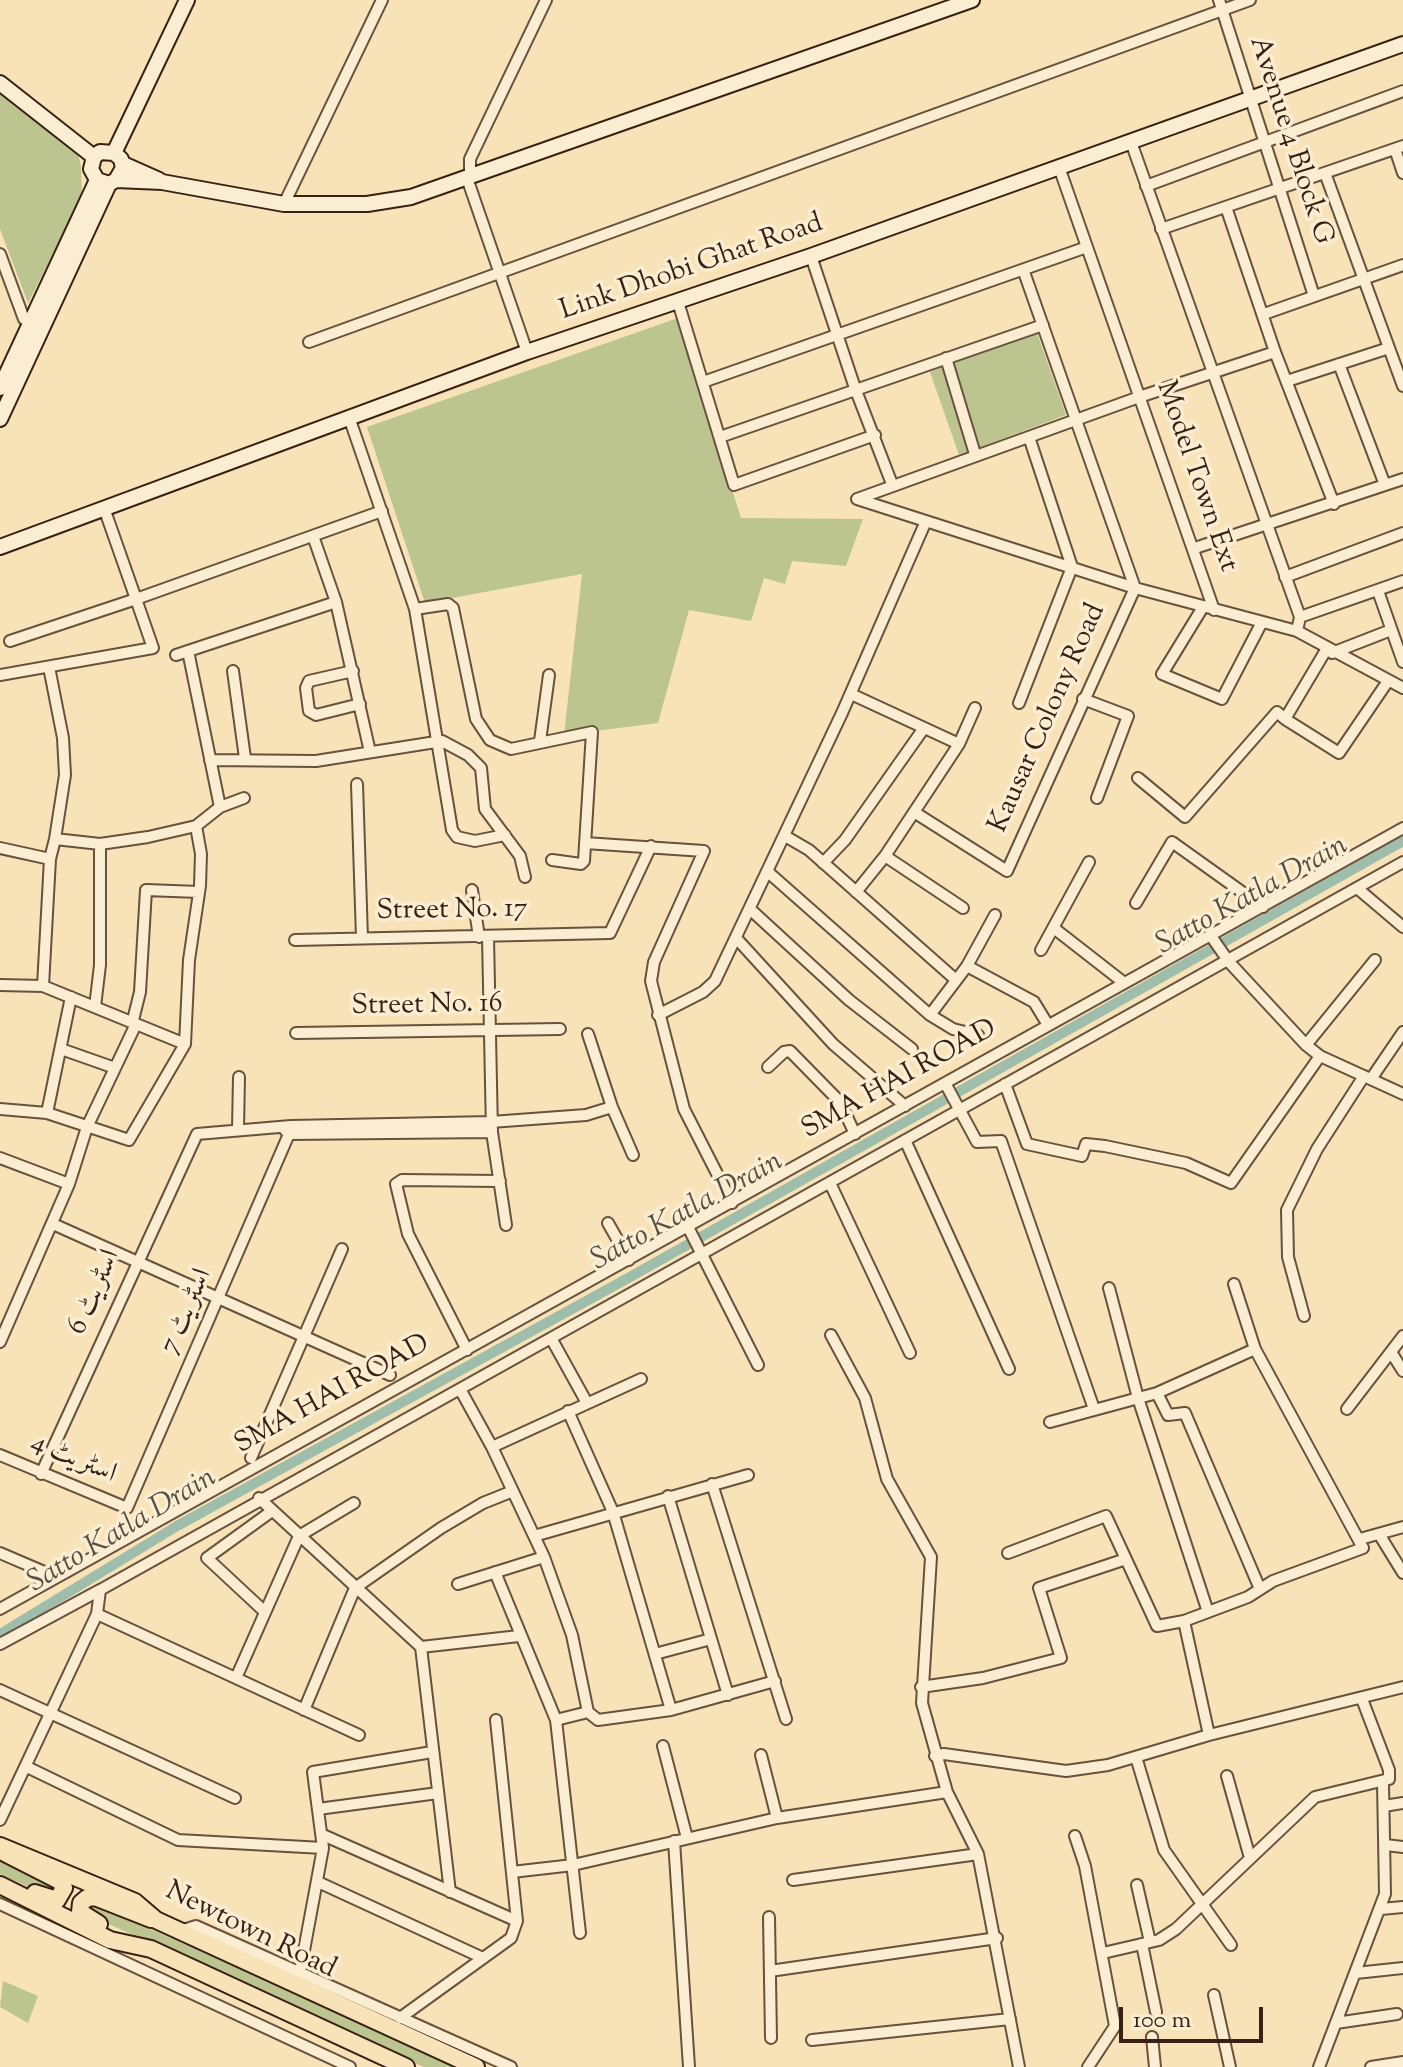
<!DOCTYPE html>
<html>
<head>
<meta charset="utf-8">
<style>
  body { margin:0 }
  #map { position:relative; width:1403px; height:2067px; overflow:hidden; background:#f8e3b8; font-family:"Sorts Mill Goudy",serif }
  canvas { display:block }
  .scale { position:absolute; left:1119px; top:2007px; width:144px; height:36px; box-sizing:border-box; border:4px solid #382014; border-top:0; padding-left:10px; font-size:24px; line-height:28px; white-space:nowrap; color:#382014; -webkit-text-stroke:6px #faedd1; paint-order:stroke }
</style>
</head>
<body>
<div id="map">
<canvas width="1403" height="2067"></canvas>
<div class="scale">100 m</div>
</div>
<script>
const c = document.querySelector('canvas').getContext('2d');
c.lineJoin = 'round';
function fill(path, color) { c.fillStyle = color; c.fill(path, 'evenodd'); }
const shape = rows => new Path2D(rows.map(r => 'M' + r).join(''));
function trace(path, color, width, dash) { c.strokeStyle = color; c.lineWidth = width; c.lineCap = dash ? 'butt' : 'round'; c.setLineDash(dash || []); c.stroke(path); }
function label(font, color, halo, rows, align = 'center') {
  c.font = font + ' "Sorts Mill Goudy",Amiri,serif'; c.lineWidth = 7; c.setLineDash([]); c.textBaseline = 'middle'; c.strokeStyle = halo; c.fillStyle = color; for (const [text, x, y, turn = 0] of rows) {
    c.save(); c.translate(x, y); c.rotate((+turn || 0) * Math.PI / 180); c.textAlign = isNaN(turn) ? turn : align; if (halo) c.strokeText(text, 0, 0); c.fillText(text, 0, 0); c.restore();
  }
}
fill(shape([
  [0,88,64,139,78,154,81,167,82,197,28,303,0,229],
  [678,318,741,518,863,519,846,566,792,561,785,584,764,578,751,621,689,610,658,723,564,735,582,574,425,603,367,427],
  [1036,330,1066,415,959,455,930,372],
  [0,1858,58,1886,49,1896,0,1874],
  [92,1905,96,1905,462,2067,424,2067,91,1916,88,1908],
  [3,1981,38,1996,28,2023,0,2007]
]), '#bcc490');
trace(shape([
  [0,1634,177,1526,630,1277,1403,841]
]), '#9ebeab', 10);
const street = shape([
  [1219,0,1314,296],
  [1131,142,1300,617,1297,631],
  [1395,149,1403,173],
  [1059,167,1214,610],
  [1325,173,1403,386],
  [470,177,470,159,546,0],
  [467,178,527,352],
  [1146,186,1403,91],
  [284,204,382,0],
  [1226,207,1275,352,1334,504],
  [1161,229,1403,146],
  [0,254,24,319,31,323],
  [811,256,855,388,892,484],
  [678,302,734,485,875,435],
  [1264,314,1403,265],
  [309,342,1250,0],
  [946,358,975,454],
  [1339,364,1385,485],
  [1287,381,1389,348],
  [703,382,1087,247],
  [349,417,415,609,452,830,457,837,475,841,505,835],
  [720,437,1043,325],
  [857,499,1135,588,1297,631,1403,688],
  [857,499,1142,396,1275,352],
  [104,508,136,599,382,511],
  [313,536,336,602,370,752],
  [1195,548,1403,479],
  [1285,577,1403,533],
  [1378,591,1403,662],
  [1203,607,1162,674,1222,699,1262,622],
  [415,609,448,604,453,608,476,719,490,740,511,749,592,732,584,861,581,864,552,860],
  [1300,617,1403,581],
  [188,651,220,807],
  [1332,653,1391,630],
  [176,655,336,602],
  [49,667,63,738,65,775,55,839],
  [233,671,245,758],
  [353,671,309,681,306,688,309,711,316,715,360,704],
  [0,675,153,648,136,599,10,641],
  [851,694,959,744],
  [1083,699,1128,716,1097,798],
  [1019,703,1072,567,1029,437],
  [1285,719,1339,753,1388,681],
  [540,741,549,675],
  [210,760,316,761,442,741,468,755,481,768,485,809,520,856,525,877],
  [1138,778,1185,817,1277,712,1285,719,1326,650],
  [357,784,362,938],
  [914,812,1007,871,1135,588,1024,272],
  [785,836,809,850,956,980],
  [585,843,704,851,654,962,651,981,684,1109,732,1203],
  [0,848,50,859,43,986],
  [885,856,963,908],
  [50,859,55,839,100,844,148,837,196,826,220,807,244,798],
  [823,863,845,840,924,728],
  [768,872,930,1015,953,1029,978,1035],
  [1357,888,1403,927],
  [472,890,479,937],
  [856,892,885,856,959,744,975,708],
  [1136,903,1172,842,1263,907],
  [751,910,849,1000,912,1049],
  [1055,929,1123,982],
  [1211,936,1229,962,1306,1045,1320,1056,1403,1094],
  [488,937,492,1132,506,1225],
  [737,939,833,1044,905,1106],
  [295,940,610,933,651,846],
  [1041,950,1089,862],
  [967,966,1034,1002,1048,1025],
  [0,985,43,986,185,1044],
  [95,1007,100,965,100,844],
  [658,1015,703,992,715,981,842,713,926,521],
  [930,1015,967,966,995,915],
  [133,1020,140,992,146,890,199,892],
  [296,1033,560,1029],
  [588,1034,612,1107,633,1155],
  [1306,1045,1375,960],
  [61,1049,115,1068],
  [768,1067,784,1052,790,1051,840,1102,855,1134],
  [1371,1079,1403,1032],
  [945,1083,977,1142,1001,1141,1094,1409],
  [1005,1084,1027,1144,1082,1156,1086,1144,1105,1146,1186,1163,1231,1183,1320,1056],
  [0,1109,47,1113,129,1140,185,1044,189,960,200,886,201,854,196,826],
  [47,1113,71,997],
  [238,1129,239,1077],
  [285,1130,289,1134,492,1132],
  [905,1140,1009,1369],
  [0,1158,69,1184],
  [830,1183,910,1353],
  [608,1223,629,1260],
  [53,1224,390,1375],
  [689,1229,758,1365],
  [1109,1288,1138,1398,1208,1612],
  [1304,1316,1288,1257,1287,1210,1317,1149,1364,1076],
  [831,1335,865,1398,887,1479,931,1557,922,1703,947,1792,978,1854,1019,2067],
  [551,1338,587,1403],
  [0,1342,69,1184,87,1127,136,1024],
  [467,1350,408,1234,396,1184,402,1180,500,1181],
  [1391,1352,1403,1371],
  [460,1389,492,1447,544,1557,572,1635,588,1712],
  [1157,1393,1168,1415,1185,1413,1260,1589],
  [1347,1409,1403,1336],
  [568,1411,613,1512,671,1710],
  [1050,1422,1157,1393,1255,1349],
  [492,1447,641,1379],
  [0,1455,127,1508,289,1134],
  [251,1458,342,1249],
  [41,1474,197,1134,291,1126,491,1122,586,1115,612,1107],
  [712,1484,786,1719],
  [668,1496,728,1695],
  [259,1498,421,1647,450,1892],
  [1379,1534,1403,1573],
  [534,1536,748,1475],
  [1360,1539,1403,1527],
  [0,1553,42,1571],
  [1008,1553,1106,1516,1157,1626,1184,1621],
  [495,1572,556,1720,580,1933],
  [458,1584,544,1557],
  [0,1609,1403,828],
  [265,1612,207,1558,272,1511],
  [97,1614,100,1590,1403,862],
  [0,1644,100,1590],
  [421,1647,519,1636],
  [655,1654,711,1639],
  [236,1678,299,1536,354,1503],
  [921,1687,983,1678,1061,1658,1039,1588,1126,1559],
  [0,1690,235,1798],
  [304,1710,355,1588,441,1528,483,1503,513,1491],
  [556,1720,588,1712,598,1720,671,1710,775,1681],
  [1209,1735,1184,1621,1248,1597,1273,1581,1363,1548,1255,1349,1234,1284],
  [663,1746,687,1838],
  [761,1755,777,1818],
  [935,1756,944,1754,1066,1771,1108,1765,1209,1735,1403,1687],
  [1136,1757,1164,1850,1231,1945],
  [27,1767,178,1840,323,1848],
  [1227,1776,1250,1858],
  [1384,1806,1403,1803],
  [318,1809,438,1793],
  [0,1820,97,1614,359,1735],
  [323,1835,517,1921],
  [1075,1836,1085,1866,1115,2026,1088,2067],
  [674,1841,689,2067],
  [1386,1845,1403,1847],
  [512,1872,573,1865,777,1818,947,1792],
  [793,1880,978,1854],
  [318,1882,483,1958],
  [1137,1885,1150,1942],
  [0,1904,350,2067],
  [1381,1909,1403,1907],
  [769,1917,771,2038],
  [180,1931,196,1926,511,2067],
  [1142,1944,1156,2012],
  [1103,1953,1159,1940,1176,1929,1315,1797,1389,1779,1389,1770,1362,1699],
  [770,1971,997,1938],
  [300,1972,323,1848,313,1772,432,1752],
  [1356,1973,1403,1968],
  [1214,1995,1230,2067],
  [400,2018,511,1938,517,1921,496,1720],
  [1336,2023,1397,2014],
  [1152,2037,1155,2067],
  [812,2040,1010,2019],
  [1319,2067,1385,1894,1383,1783],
  [1371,2067,1403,2062]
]);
const secondary = shape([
  [0,83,94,157],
  [114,153,187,0],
  [123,164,159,180],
  [116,180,123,168,121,159,114,153,100,152,94,157,91,169,97,180,109,184,116,180,162,182,284,204,367,204,411,197,972,0],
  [0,388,97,180],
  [0,419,109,184],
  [0,547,527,352,811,256,1403,44]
]);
const primary = shape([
  [0,1846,135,1902,156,1920,476,2067],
  [5,1853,60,1881,64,1888,57,1900,35,1893],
  [0,1885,110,1940,151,1949,406,2067],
  [99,1924,80,1912,81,1903,87,1898,95,1897,151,1919]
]);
trace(street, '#68513d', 14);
trace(secondary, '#382014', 18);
trace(primary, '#382014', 20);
trace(street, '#faedd1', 10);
trace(secondary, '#faedd1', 14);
trace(primary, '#f8e3b8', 16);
label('28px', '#382014', '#faedd1', [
  ["Avenue 4 Block G",1289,141,72],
  ["Link Dhobi Ghat Road",692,269,-19],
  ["Model Town Ext",1195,477,71],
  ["Kausar Colony Road",1049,719,-66],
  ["Street No. 17",452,912,-1],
  ["Street No. 16",427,1007,-1],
  ["SMA HAI ROAD",900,1081,-29],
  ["اسٹریٹ 6",96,1293,-66],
  ["اسٹریٹ 7",188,1312,-66],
  ["SMA HAI ROAD",333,1396,-29],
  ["اسٹریٹ 4",73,1460,23],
  ["Newtown Road",250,1932,26]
]);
label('italic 30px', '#574f41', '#faedd1', [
  ["Satto Katla Drain",1253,897,-29],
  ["Satto Katla Drain",688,1213,-29],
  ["Satto Katla Drain",123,1532,-31]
]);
</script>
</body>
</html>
